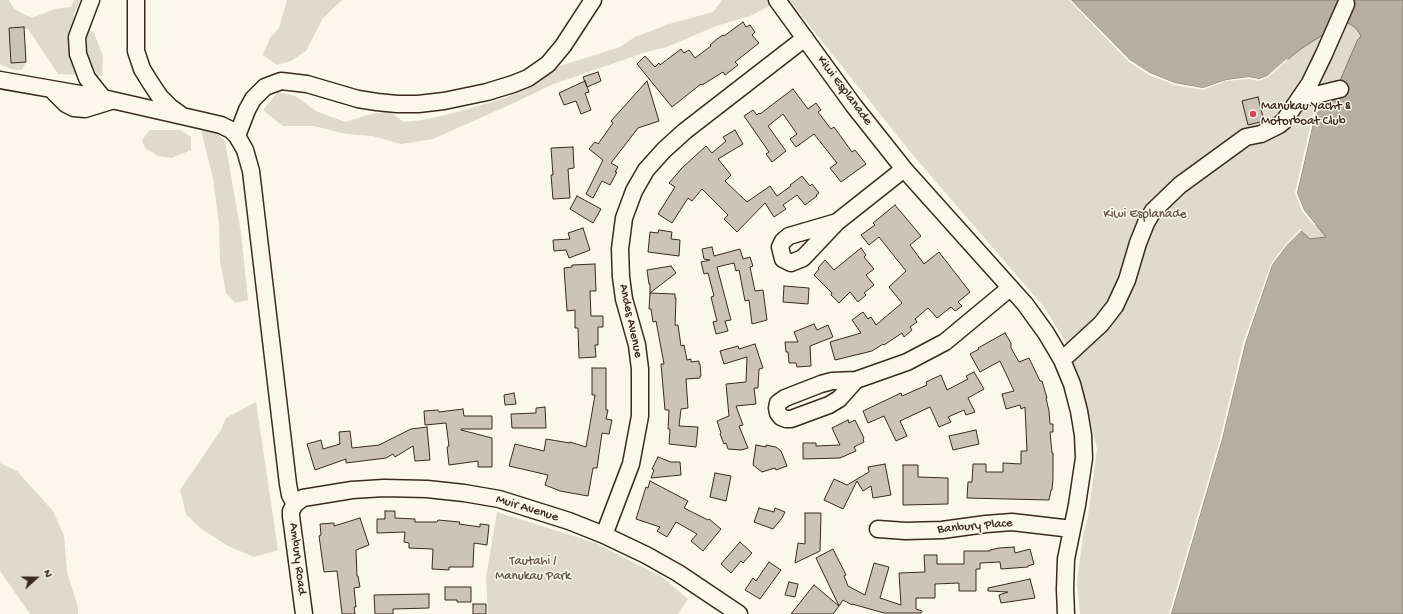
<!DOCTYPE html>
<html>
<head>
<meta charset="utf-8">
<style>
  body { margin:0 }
  #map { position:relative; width:1403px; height:614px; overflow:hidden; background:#fbf7ec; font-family:"Gochi Hand",sans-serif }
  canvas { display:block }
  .north { position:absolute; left:16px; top:558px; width:40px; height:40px; -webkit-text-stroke:3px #fbf7ec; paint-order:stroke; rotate:69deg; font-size:11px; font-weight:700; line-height:16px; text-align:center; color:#3b2a1e }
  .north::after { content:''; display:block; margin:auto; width:14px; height:18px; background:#3b2a1e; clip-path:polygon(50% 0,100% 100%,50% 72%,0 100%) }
</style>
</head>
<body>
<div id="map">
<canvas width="1403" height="614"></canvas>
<div class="north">N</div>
</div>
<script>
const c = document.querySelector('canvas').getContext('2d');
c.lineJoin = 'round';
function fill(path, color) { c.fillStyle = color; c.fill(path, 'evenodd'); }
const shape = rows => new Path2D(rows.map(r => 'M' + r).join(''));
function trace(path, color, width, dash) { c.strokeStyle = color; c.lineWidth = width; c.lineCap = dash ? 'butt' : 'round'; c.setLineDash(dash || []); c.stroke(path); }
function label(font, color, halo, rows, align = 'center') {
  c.font = font + ' "Gochi Hand",sans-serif'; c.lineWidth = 3; c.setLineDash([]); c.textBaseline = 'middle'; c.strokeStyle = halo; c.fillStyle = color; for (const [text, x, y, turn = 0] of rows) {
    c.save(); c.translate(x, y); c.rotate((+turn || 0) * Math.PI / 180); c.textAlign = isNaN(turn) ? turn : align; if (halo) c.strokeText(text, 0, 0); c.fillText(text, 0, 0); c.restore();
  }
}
fill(shape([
  [0,0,9,0,14,9,32,18,54,9,71,7,74,0,80,0,73,16,94,33,103,56,102,76,58,74,28,29,9,28,11,62,26,62,22,70,14,70,0,64],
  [287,0,342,0,323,18,306,51,291,61,277,65,263,55,270,38,279,28],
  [722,0,781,0,750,16,716,26,667,47,646,52,551,85,516,102,433,139,401,144,373,136,346,134,314,126,283,126,263,110,278,92,295,96,316,111,345,122,371,114,389,111,404,122,423,120,458,112,508,97,522,86,557,67,620,47,635,37,669,24,713,12],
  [789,0,1403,0,1403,614,1080,614,1077,583,1083,535,1088,516,1097,449,1080,378,1065,341,1044,307,912,154],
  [150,130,180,130,191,137,191,150,172,158,158,156,145,148,142,140],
  [201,130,216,133,225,141,241,233,248,300,235,303,226,293,220,261,219,224,213,178],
  [256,402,278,550,254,557,228,546,200,528,186,514,180,490,221,430,226,418],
  [0,463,17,471,53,511,64,536,67,572,78,607,78,614,30,614,0,571],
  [497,512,596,543,662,577,688,599,678,614,488,614,486,577]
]), '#dfd9ce');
const water = shape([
  [1071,0,1403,0,1403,614,1171,614,1222,439,1245,344,1272,265,1287,245,1301,231,1310,239,1326,237,1304,210,1297,193,1315,115,1334,95,1357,41,1361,36,1356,28,1345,21,1302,48,1267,76,1258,79,1249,77,1226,80,1203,88,1175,83,1150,73,1130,60,1071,0]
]);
fill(water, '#b6aea2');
trace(water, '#85796d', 1);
fill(shape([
  [1069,0,1071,0,1130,60,1150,73,1175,83,1203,88,1226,80,1249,77,1259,79,1267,76,1288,58,1287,61,1268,77,1259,81,1249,79,1226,81,1203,90,1175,85,1149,75,1129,62],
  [1334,95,1315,115,1297,193,1304,210,1316,225,1313,224,1302,211,1295,193,1313,114,1330,96],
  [1300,229,1301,231,1287,245,1272,265,1245,344,1222,439,1171,614,1169,614,1220,439,1243,343,1271,264,1286,244]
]), '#fbf7ec');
const building = shape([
  [743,22,746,27,750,25,755,32,752,35,759,43,735,62,738,65,725,75,723,72,702,85,701,84,672,107,637,64,645,56,655,67,659,63,660,65,681,49,684,53,689,50,695,58,711,46,710,45,717,39,723,35,724,36,743,22],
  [24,27,26,62,11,63,9,28,24,27],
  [598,72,601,81,587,87,583,77,598,72],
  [585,81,589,92,585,93,591,110,581,114,576,101,564,105,559,93,585,81],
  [647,81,659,121,638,128,611,163,618,167,615,172,617,172,610,185,602,181,593,198,586,194,603,160,589,149,595,142,598,144,613,123,611,121,647,81],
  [793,89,808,109,816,103,821,110,818,112,831,129,834,127,852,152,855,150,866,164,841,182,830,168,837,163,814,134,796,147,790,139,797,134,783,114,768,126,786,151,772,162,766,154,769,152,744,116,753,110,757,115,759,113,760,114,793,89],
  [1258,97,1264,121,1248,125,1242,101,1258,97],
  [735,130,743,144,718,159,731,175,725,181,747,202,770,186,777,196,791,186,790,185,802,176,810,186,812,184,819,193,816,195,817,196,805,205,797,195,783,205,786,209,774,217,765,203,737,232,724,219,728,215,702,189,692,201,688,198,672,223,658,214,675,187,669,183,682,168,706,146,712,153,726,141,723,137,735,130],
  [573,147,574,168,568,169,570,198,553,199,551,175,553,175,551,148,573,147],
  [577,196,601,209,593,223,570,209,577,196],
  [895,205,921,236,910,245,924,264,939,252,970,292,958,302,962,306,955,311,951,307,937,318,928,308,915,319,917,322,910,327,912,330,904,337,902,333,884,345,883,344,872,351,835,360,830,342,861,333,852,320,863,312,868,319,871,317,876,325,902,303,889,287,906,271,879,237,869,245,861,235,875,225,873,223,895,205],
  [583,228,590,250,569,258,566,250,554,251,553,240,570,239,568,233,583,228],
  [659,230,672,232,671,239,680,240,679,256,648,252,650,232,658,233,659,230],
  [712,247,714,256,740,249,743,259,750,257,753,266,750,267,755,291,763,290,767,320,752,324,749,300,745,301,739,270,736,271,734,263,717,267,731,320,725,321,728,331,716,334,713,322,717,321,711,297,714,296,708,273,704,274,701,262,710,260,704,259,702,249,712,247],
  [861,248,866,255,864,257,874,269,866,275,874,285,864,293,866,295,858,302,850,292,839,303,831,295,832,293,814,275,819,269,818,268,825,260,834,270,861,248],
  [595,264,596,291,590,291,591,316,603,316,603,327,598,327,598,345,595,345,596,357,579,358,578,328,575,328,575,310,567,311,564,268,572,267,572,265,595,264],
  [671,266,676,273,650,293,650,284,649,284,647,270,671,266],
  [784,286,809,288,808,304,783,302,784,286],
  [650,293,675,294,675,298,676,298,675,325,678,325,681,346,684,345,687,360,691,359,691,362,699,361,699,364,700,364,701,376,700,376,700,378,686,379,688,408,681,409,679,426,698,427,696,447,669,444,670,429,668,429,669,410,665,410,661,364,664,364,656,321,653,322,651,309,649,309,650,293],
  [814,324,817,330,828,325,833,337,810,346,811,366,797,367,796,363,789,363,788,352,786,352,785,342,798,342,794,332,814,324],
  [1005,333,1011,343,1011,348,1019,362,1029,358,1040,381,1042,381,1047,398,1046,398,1049,411,1050,424,1053,424,1053,432,1050,432,1052,453,1053,453,1053,478,1052,490,1051,490,1049,500,967,498,968,482,972,482,973,464,986,464,986,472,1003,472,1003,463,1021,464,1021,451,1027,451,1025,407,1021,409,1020,405,1006,409,1002,394,1014,391,1000,361,980,372,970,354,979,349,978,348,1005,333],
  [755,344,763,368,759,369,758,388,754,388,756,404,736,406,743,425,739,426,748,448,741,450,728,449,726,443,724,444,720,434,721,433,717,421,729,416,726,384,746,382,747,357,724,364,720,351,738,346,739,349,755,344],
  [592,368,606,368,606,410,608,410,606,419,612,420,609,434,602,433,597,468,593,468,588,496,560,491,545,485,548,475,509,466,515,444,544,451,546,439,570,443,570,442,586,447,595,395,592,395,592,368],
  [974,372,984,389,968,398,975,412,966,415,964,410,948,417,951,422,939,427,930,407,900,421,907,436,896,441,884,416,868,423,863,411,901,393,902,396,927,385,926,382,941,375,947,390,968,379,966,376,974,372],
  [514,393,516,404,505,405,504,395,514,393],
  [545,407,546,428,512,428,511,414,536,413,536,408,545,407],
  [463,409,464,416,492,416,492,429,461,429,461,430,492,438,492,467,478,467,478,461,449,465,447,447,449,446,446,423,425,425,424,411,438,410,439,412,463,409],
  [848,420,849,423,855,420,864,438,863,439,864,442,854,447,856,451,840,458,803,459,803,443,816,443,816,446,840,445,832,428,848,420],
  [427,427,430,460,415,461,413,446,395,457,393,454,386,458,346,463,346,459,315,470,307,444,321,440,323,449,340,444,339,432,350,431,352,448,379,445,411,429,427,427],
  [976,430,979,444,953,450,949,436,976,430],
  [756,445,766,447,766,445,776,447,781,451,787,466,776,470,775,468,762,472,753,465,756,445],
  [658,457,671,462,680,462,681,475,651,478,654,470,652,469,658,457],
  [885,464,891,495,873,498,871,486,863,491,857,481,843,509,824,500,834,479,847,485,869,472,868,467,885,464],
  [903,465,918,465,918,477,948,478,948,504,903,505,903,465],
  [715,473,731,476,726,501,710,497,715,473],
  [650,481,688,501,684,508,708,520,709,519,721,529,703,551,691,541,697,534,676,522,667,537,657,531,660,527,636,519,646,487,648,488,650,481],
  [759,508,774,512,775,508,785,512,782,518,773,529,754,522,759,508],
  [385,511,395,511,395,518,415,519,415,522,437,522,438,520,460,522,459,524,480,527,480,524,489,525,487,545,474,543,473,567,449,567,449,570,432,569,433,549,409,548,409,543,404,542,405,532,377,533,377,519,385,519,385,511],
  [805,513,821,513,820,551,795,563,798,543,805,544,805,513],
  [360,518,369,545,356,550,357,576,358,576,360,587,354,588,356,607,354,607,355,614,342,614,337,571,324,572,319,536,321,535,320,524,334,523,334,526,360,518],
  [740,542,752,553,743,563,741,561,731,573,721,564,740,542],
  [1014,547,1015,553,1030,549,1034,564,1028,566,1028,567,1001,569,1000,562,980,563,980,569,976,569,976,591,959,591,959,583,935,584,935,598,916,598,916,609,922,611,921,613,884,613,852,604,852,605,843,600,839,606,816,558,833,549,846,575,844,576,848,586,865,595,874,563,889,567,880,598,901,605,899,573,925,572,924,555,937,555,937,564,964,564,964,551,990,551,990,550,999,548,1014,547],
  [769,562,781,570,760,599,745,590,753,578,756,581,769,562],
  [1030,579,1035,598,1001,603,999,595,1008,592,988,591,988,588,1030,579],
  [789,582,798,584,795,597,785,595,789,582],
  [814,585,839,606,833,614,791,614,814,585],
  [445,587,471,587,471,602,457,602,457,600,445,600,445,587],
  [429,594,429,608,393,609,393,614,375,614,374,595,429,594],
  [473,604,486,604,486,614,473,614,473,604]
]);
fill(building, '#ccc4b9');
trace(building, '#3b2a1e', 1);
const minor = shape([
  [91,0,77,37,78,54,87,78,103,98],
  [136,0,136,51,142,69,150,82,160,97,170,107,181,115],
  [777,0,854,106,904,169,1025,304,1046,333,1062,360,1072,384,1079,411,1083,435,1084,458,1077,505,1066,559,1065,589,1066,614],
  [0,80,103,98,204,121,221,125,231,130,237,136,245,150,251,171,288,484,290,495,295,504],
  [51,89,66,104,74,108,85,109,111,101],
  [1299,99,1340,89],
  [237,136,247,110,253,99,265,87,281,81,307,84,358,99,377,102,397,104,418,104,444,101,487,92,513,84,528,78,548,64,563,46,593,0],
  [837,222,789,236,783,241,780,247,783,259,791,263,803,258,837,222,904,169],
  [1062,360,1101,324,1115,306,1127,280,1138,243,1146,223,1153,211,1180,185,1246,137,1261,134,1279,125,1284,121,1310,83,1324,54,1346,4],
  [856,380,839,399,829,405,791,419,786,419,781,417,778,413,777,408,778,403,785,398,821,384,832,381,856,380,907,362,945,342,1010,288],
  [878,529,906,531,942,530,986,524,1012,522,1072,529],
  [604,535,631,464,640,416,640,369,637,345,624,299,621,277,620,249,624,218,634,191,646,170,664,150,685,131,805,38],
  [304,614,291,516,291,511,295,504,303,498,352,490,384,488,427,489,464,493,499,499,569,521,604,535,646,555,678,573,739,614]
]);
trace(minor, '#3b2a1e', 19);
trace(minor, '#fbf7ec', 16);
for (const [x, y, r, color] of [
  [1253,114,4,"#d1495b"]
]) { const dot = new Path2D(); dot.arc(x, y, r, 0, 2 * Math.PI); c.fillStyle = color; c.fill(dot); trace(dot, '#fbf7ec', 1.5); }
label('13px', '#3b2a1e', '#fbf7ec', [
  ["Kiwi Esplanade",844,91,53],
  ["Andes Avenue",630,321,78],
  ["Muir Avenue",527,509,17],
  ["Banbury Place",975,527,-5],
  ["Ambury Road",297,559,83]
]);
label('13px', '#3b2a1e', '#fbf7ec', [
  ["Manukau Yacht &",1261,107],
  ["Motorboat Club",1261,122]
], 'left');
label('13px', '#64564a', '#fbf7ec', [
  ["Kiwi Esplanade",1145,215],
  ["Tautahi /",533,562],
  ["Manukau Park",533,577]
]);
</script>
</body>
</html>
